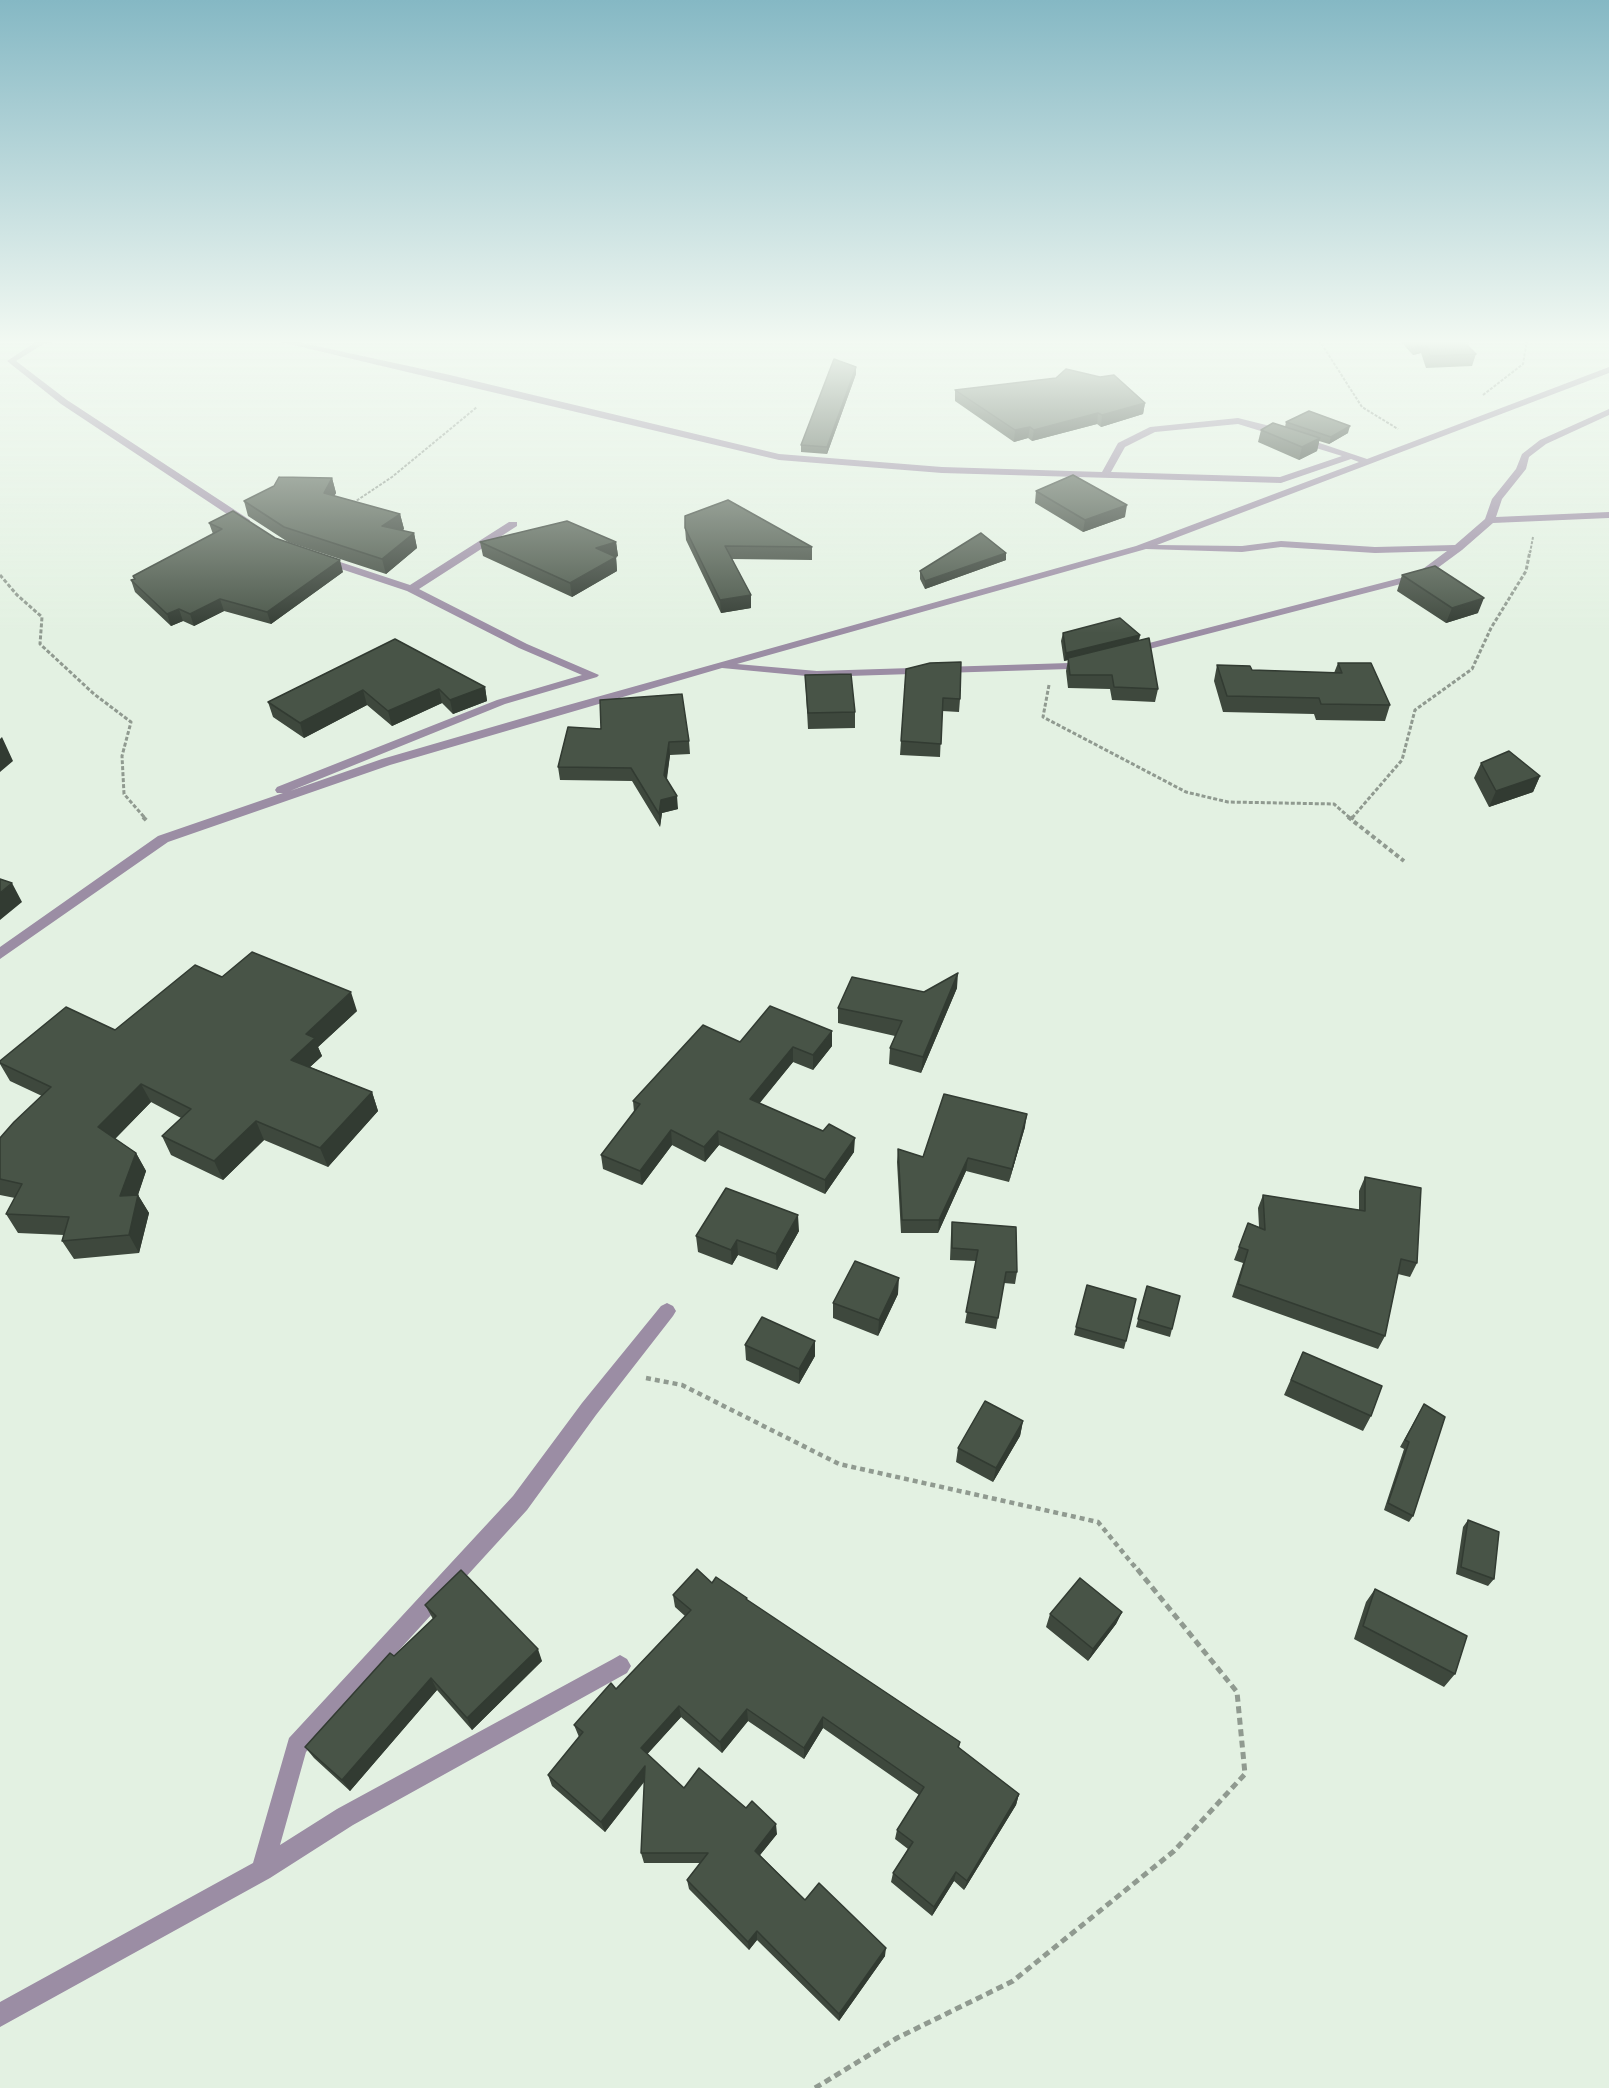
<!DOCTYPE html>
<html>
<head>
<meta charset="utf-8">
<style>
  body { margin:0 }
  canvas { display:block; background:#e3f1e2 }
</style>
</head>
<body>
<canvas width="1609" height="2088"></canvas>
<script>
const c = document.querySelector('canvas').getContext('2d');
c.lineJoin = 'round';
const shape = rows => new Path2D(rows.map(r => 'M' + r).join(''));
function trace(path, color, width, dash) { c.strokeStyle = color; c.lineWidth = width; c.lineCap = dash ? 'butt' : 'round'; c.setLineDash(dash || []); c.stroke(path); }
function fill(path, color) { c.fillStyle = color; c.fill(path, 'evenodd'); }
trace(shape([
  [1319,340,1362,407,1398,429],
  [1483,395,1523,364,1527,340],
  [353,503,392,477,477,407],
  [1530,553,1533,537]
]), '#909a90', 2, [3, 1.5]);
trace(shape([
  [0,575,17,595,42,617,40,644,94,694,131,722,122,756,124,794,145,818],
  [1049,685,1043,717,1186,792,1228,802,1334,804,1350,818],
  [1352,818,1402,760,1415,710,1472,669,1491,628,1526,571,1530,551]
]), '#909a90', 3, [4, 2]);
trace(shape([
  [143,817,148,822],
  [1348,817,1404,861],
  [1351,819,1353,817]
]), '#909a90', 4, [4.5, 3]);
trace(shape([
  [646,1378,682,1385,839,1464,1098,1522,1135,1567]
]), '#909a90', 4.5, [5, 4]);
trace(shape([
  [815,2088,897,2038,1013,1981,1174,1851,1245,1774,1237,1692,1134,1565]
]), '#909a90', 5, [7, 4.5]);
fill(shape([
  [60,340,42,345,16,361,67,400,250,520,250,524,242,524,61,404,7,361,37,341,60,340],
  [272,340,289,340,450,375,779,454,942,467,1102,472,1118,443,1150,427,1238,418,1266,425,1367,459,1609,367,1609,373,1157,545,1242,546,1281,541,1375,547,1455,545,1485,519,1492,499,1516,469,1522,454,1540,440,1609,409,1609,415,1546,444,1529,457,1526,469,1502,499,1496,517,1609,512,1609,518,1493,523,1462,550,1424,578,1130,654,1124,651,1126,649,1416,574,1447,551,1375,553,1281,547,1242,552,1146,549,737,664,817,671,1069,663,1086,659,1090,660,1090,664,1069,669,817,677,722,668,390,765,168,842,0,959,0,947,158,836,283,793,277,793,275,790,277,787,497,700,582,675,519,648,407,591,320,562,320,558,328,558,410,585,509,522,517,522,517,526,419,589,527,644,599,675,597,677,505,704,290,791,382,759,561,707,1136,546,1359,462,1351,459,1281,483,942,473,779,460,272,340],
  [1238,424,1342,456,1280,477,1111,472,1125,447,1155,432,1238,424],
  [667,1303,673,1306,676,1311,673,1316,596,1415,527,1510,306,1752,280,1845,337,1809,613,1659,620,1655,627,1659,631,1666,627,1673,353,1825,270,1878,0,2027,0,2002,253,1863,289,1738,513,1496,582,1403,661,1306,667,1303]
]), '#9b8da4');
fill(shape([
  [1399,340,1478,340,1465,343,1476,354,1472,366,1426,368,1421,353,1413,355],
  [856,367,856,374,827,454,801,452,801,445],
  [955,390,1145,403,1143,414,1101,427,1097,424,1032,441,1028,438,1014,442,955,401],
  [1286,422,1348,433,1329,444,1319,441,1317,451,1299,460,1258,442,1261,430,1285,427],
  [332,478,336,493,334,496,400,514,404,529,402,531,414,533,417,548,386,574,288,542,248,516,244,501],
  [1036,491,1125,517,1083,532,1035,503],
  [209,523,275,538,343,572,271,624,224,611,194,626,183,621,171,626,135,592,131,580,134,579,133,576,213,534],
  [685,528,812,547,812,560,732,559,751,595,751,608,721,613,686,540],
  [480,542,616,542,618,556,616,557,617,571,572,597,483,556],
  [1006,553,1006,560,925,589,920,579,920,571],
  [1402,575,1478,613,1446,623,1397,591],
  [1063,633,1140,635,1139,641,1158,689,1155,702,1112,700,1110,689,1068,688,1066,671,1068,660,1064,661,1061,641],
  [395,639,485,687,487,701,453,714,442,703,392,726,367,705,304,738,273,717,268,702],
  [1338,663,1390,705,1385,721,1316,720,1314,714,1223,712,1214,681,1217,665,1252,670,1334,673],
  [906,669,960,699,959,712,942,711,940,757,900,755],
  [805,675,855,712,855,728,808,729],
  [568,727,689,741,690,754,670,755,667,779,678,809,662,813,660,827,632,781,560,780,558,767],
  [1481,763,1540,776,1533,792,1489,807,1474,778],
  [222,977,357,1011,318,1047,322,1056,310,1067,372,1092,378,1111,328,1167,264,1140,223,1180,171,1155,162,1136,181,1118,151,1102,115,1139,136,1153,146,1171,138,1195,149,1213,139,1253,74,1259,62,1241,64,1235,18,1233,6,1214,15,1198,0,1195,0,1138,42,1096,10,1081,0,1064,0,1061,115,1030],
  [957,988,921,1073,889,1064,890,1048,895,1036,838,1023,838,1008,924,992],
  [740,1042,832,1046,813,1070,793,1062,759,1103,854,1152,825,1194,719,1145,705,1162,672,1145,642,1185,603,1169,601,1155,634,1112,633,1101],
  [1025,1127,1009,1182,966,1171,938,1233,901,1233,897,1162,898,1149,923,1157],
  [1365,1177,1417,1263,1410,1277,1398,1274,1385,1336,1378,1349,1232,1297,1243,1263,1234,1260,1248,1223,1259,1227,1258,1208,1263,1195,1359,1210,1359,1191],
  [952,1222,1017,1272,1015,1284,1004,1283,996,1329,965,1323,976,1261,950,1260,951,1234],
  [799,1231,777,1270,738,1255,732,1265,698,1252,696,1236],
  [1087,1285,1126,1341,1124,1349,1074,1335],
  [1147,1286,1172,1329,1170,1337,1136,1327],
  [898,1294,878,1336,833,1318,833,1303],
  [815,1341,815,1356,799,1384,746,1360,745,1345],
  [1303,1352,1371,1416,1363,1431,1284,1395],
  [1424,1404,1413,1516,1409,1522,1384,1510,1404,1449,1400,1447],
  [1023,1421,1020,1436,993,1482,956,1462,958,1448],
  [1468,1520,1494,1579,1488,1586,1456,1574,1463,1527],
  [712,1583,747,1600,960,1742,959,1748,1019,1794,1016,1805,964,1890,954,1881,932,1916,891,1882,893,1873,908,1849,895,1839,897,1830,919,1795,823,1728,804,1759,748,1721,722,1753,681,1717,647,1754,684,1788,777,1834,760,1855,805,1900,885,1956,839,2021,757,1940,749,1950,689,1889,687,1880,701,1863,644,1863,641,1853,645,1781,605,1832,552,1786,548,1775,579,1737,574,1725,616,1689,685,1616,675,1607,673,1595],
  [1375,1589,1455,1674,1444,1687,1354,1639,1366,1602],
  [425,1605,542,1661,472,1730,437,1690,350,1791,314,1758,305,1747,394,1656,433,1619],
  [1122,1612,1116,1624,1088,1661,1046,1627,1050,1614]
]), '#3e483d');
fill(shape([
  [1454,340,1478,340,1452,346],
  [1425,341,1421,353,1413,355,1417,343],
  [856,367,856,374,827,454,827,447],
  [1145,403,1143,414,1101,427,1102,415],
  [1098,413,1097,424,1032,441,1034,430],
  [1350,426,1348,433,1329,444,1331,437],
  [1030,427,1028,438,1014,442,1015,430],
  [1320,438,1317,451,1299,460,1302,447],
  [332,478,336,493,328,508,324,493],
  [1127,505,1125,517,1083,532,1085,520],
  [400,514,404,529,386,541,382,526],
  [414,533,417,548,386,574,382,559],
  [616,542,618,556,598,562,596,548],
  [1006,553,1006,560,925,589,925,581],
  [616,557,617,571,572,597,570,583],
  [340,560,343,572,271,624,267,612],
  [751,595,751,608,721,613,720,600],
  [1484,598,1478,613,1446,623,1452,608],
  [220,599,224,611,194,626,190,614],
  [179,609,183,621,171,626,167,614],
  [1140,635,1138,643,1064,661,1066,653],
  [485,687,487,701,453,714,450,700],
  [439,689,442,703,392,726,388,711],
  [363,690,367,705,304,738,300,723],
  [2,737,13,761,0,772,0,739],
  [669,742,670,755,665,788,664,775],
  [1540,776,1533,792,1489,807,1496,791],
  [677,796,678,809,662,813,660,827,659,814,661,800],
  [12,883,22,902,0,920,0,893],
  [958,973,957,988,921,1073,923,1057],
  [351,992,357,1011,318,1047,322,1056,298,1078,291,1060,306,1034],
  [832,1031,832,1046,813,1070,813,1055],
  [793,1047,793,1062,751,1114,750,1099],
  [141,1084,151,1102,109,1145,98,1127],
  [372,1092,378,1111,328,1167,320,1148],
  [1027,1114,1025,1127,1009,1182,1012,1169],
  [256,1121,264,1140,223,1180,214,1161],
  [671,1130,672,1145,642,1185,640,1171],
  [718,1131,719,1145,705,1162,704,1147],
  [855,1138,854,1152,825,1194,825,1180],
  [136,1153,146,1171,131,1215,120,1196],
  [968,1158,966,1171,938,1233,939,1220],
  [138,1195,149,1213,139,1253,129,1235],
  [798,1215,799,1231,777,1270,776,1254],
  [737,1240,738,1255,732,1265,731,1250],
  [899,1278,898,1294,878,1336,879,1320],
  [815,1341,815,1356,799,1384,799,1369],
  [1023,1421,1020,1436,993,1482,996,1468],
  [1122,1612,1116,1624,1088,1661,1093,1649],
  [538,1649,542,1661,472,1730,467,1718],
  [431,1678,437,1690,350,1791,342,1780],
  [679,1706,681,1717,643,1759,641,1748],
  [747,1709,748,1721,722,1753,720,1742],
  [823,1717,823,1728,804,1759,804,1748],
  [645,1766,648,1776,605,1832,601,1822],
  [1019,1794,1016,1805,964,1890,967,1881],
  [776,1824,777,1834,756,1860,755,1851],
  [956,1872,954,1881,932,1916,934,1907],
  [757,1931,757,1940,749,1950,748,1942],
  [886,1948,885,1956,839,2021,839,2014]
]), '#323b32');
const building = shape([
  [1414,340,1462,340,1476,354,1430,356,1425,341,1417,343,1414,340],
  [834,359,856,367,827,447,801,445,834,359],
  [1066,369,1100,377,1114,375,1145,403,1102,415,1098,413,1034,430,1030,427,1015,430,955,390,1056,378,1066,369],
  [1309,411,1350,426,1331,437,1286,422,1309,411],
  [1273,423,1320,438,1302,447,1261,430,1273,423],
  [1073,475,1127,505,1085,520,1036,491,1073,475],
  [279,477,332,478,324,493,400,514,382,526,414,533,382,559,284,527,244,501,274,486,279,477],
  [728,500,812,547,725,546,751,595,720,600,685,528,685,516,728,500],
  [233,511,275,538,340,560,267,612,220,599,190,614,179,609,167,614,131,580,135,579,133,576,222,529,209,523,233,511],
  [567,521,616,542,596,548,616,557,570,583,480,542,567,521],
  [981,533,1006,553,925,581,920,571,981,533],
  [1435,566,1484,598,1452,608,1402,575,1435,566],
  [1120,618,1140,635,1066,653,1063,633,1120,618],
  [1149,638,1158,689,1114,687,1112,675,1070,675,1068,658,1149,638],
  [395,639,485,687,450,700,439,689,388,711,363,690,300,723,268,702,395,639],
  [961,662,960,699,943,698,941,744,901,741,906,669,930,663,961,662],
  [1338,663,1371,663,1390,705,1321,704,1319,698,1227,696,1217,665,1250,666,1252,670,1342,673,1338,663],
  [851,674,855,712,808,713,805,675,851,674],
  [682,694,689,741,669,742,664,775,677,796,661,800,659,814,631,768,558,767,568,727,601,729,600,700,682,694],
  [1509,751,1540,776,1496,791,1481,763,1509,751],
  [0,879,12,883,0,893,0,879],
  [252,952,351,992,306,1034,315,1038,291,1060,372,1092,320,1148,256,1121,214,1161,162,1136,191,1109,141,1084,98,1127,136,1153,120,1196,138,1195,129,1235,62,1241,69,1217,6,1214,22,1184,0,1179,0,1138,14,1122,51,1087,0,1063,0,1061,66,1007,115,1030,195,965,222,977,252,952],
  [958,973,923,1057,890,1048,902,1021,838,1008,852,977,924,992,958,973],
  [770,1006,832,1031,813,1055,793,1047,750,1099,823,1131,829,1124,855,1138,825,1180,718,1131,704,1147,671,1130,640,1171,601,1155,640,1104,633,1101,703,1025,740,1042,770,1006],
  [944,1094,1027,1114,1012,1169,968,1158,939,1220,902,1220,898,1149,923,1157,944,1094],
  [1365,1177,1421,1188,1417,1263,1401,1259,1385,1336,1238,1284,1248,1250,1239,1247,1248,1223,1265,1230,1263,1195,1365,1211,1365,1177],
  [726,1188,798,1215,776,1254,737,1240,731,1250,696,1236,726,1188],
  [952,1222,1016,1227,1017,1272,1006,1272,998,1318,966,1312,978,1250,952,1248,952,1222],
  [855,1261,899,1278,879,1320,833,1303,855,1261],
  [1087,1285,1136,1299,1126,1341,1076,1327,1087,1285],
  [1147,1286,1180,1296,1172,1329,1138,1319,1147,1286],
  [762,1317,815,1341,799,1369,745,1345,762,1317],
  [1303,1352,1382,1386,1371,1416,1291,1380,1303,1352],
  [985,1401,1023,1421,996,1468,958,1448,985,1401],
  [1424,1404,1445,1417,1413,1516,1388,1503,1409,1442,1405,1440,1424,1404],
  [1468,1520,1499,1532,1494,1579,1461,1567,1468,1520],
  [697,1569,712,1583,716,1577,747,1598,746,1599,960,1742,958,1747,1019,1794,967,1881,956,1872,934,1907,893,1873,913,1842,897,1830,924,1787,823,1717,804,1748,747,1709,720,1742,679,1706,641,1748,684,1788,699,1768,746,1808,752,1801,776,1824,755,1851,805,1900,819,1883,886,1948,839,2014,757,1931,748,1942,687,1880,708,1853,641,1853,645,1766,601,1822,548,1775,583,1732,574,1725,611,1683,616,1689,691,1610,673,1595,697,1569],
  [461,1570,538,1649,467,1718,431,1678,342,1780,305,1747,390,1653,394,1656,436,1616,425,1605,461,1570],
  [1080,1578,1122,1612,1093,1649,1050,1614,1080,1578],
  [1375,1589,1467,1636,1455,1674,1363,1626,1375,1589]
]);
fill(building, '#485447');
trace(building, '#323b32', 1.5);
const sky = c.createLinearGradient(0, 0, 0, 633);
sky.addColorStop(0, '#85b8c4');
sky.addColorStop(0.54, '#f2f9f2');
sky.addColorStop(1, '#f2f9f200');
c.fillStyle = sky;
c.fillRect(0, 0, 1609, 633);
</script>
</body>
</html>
